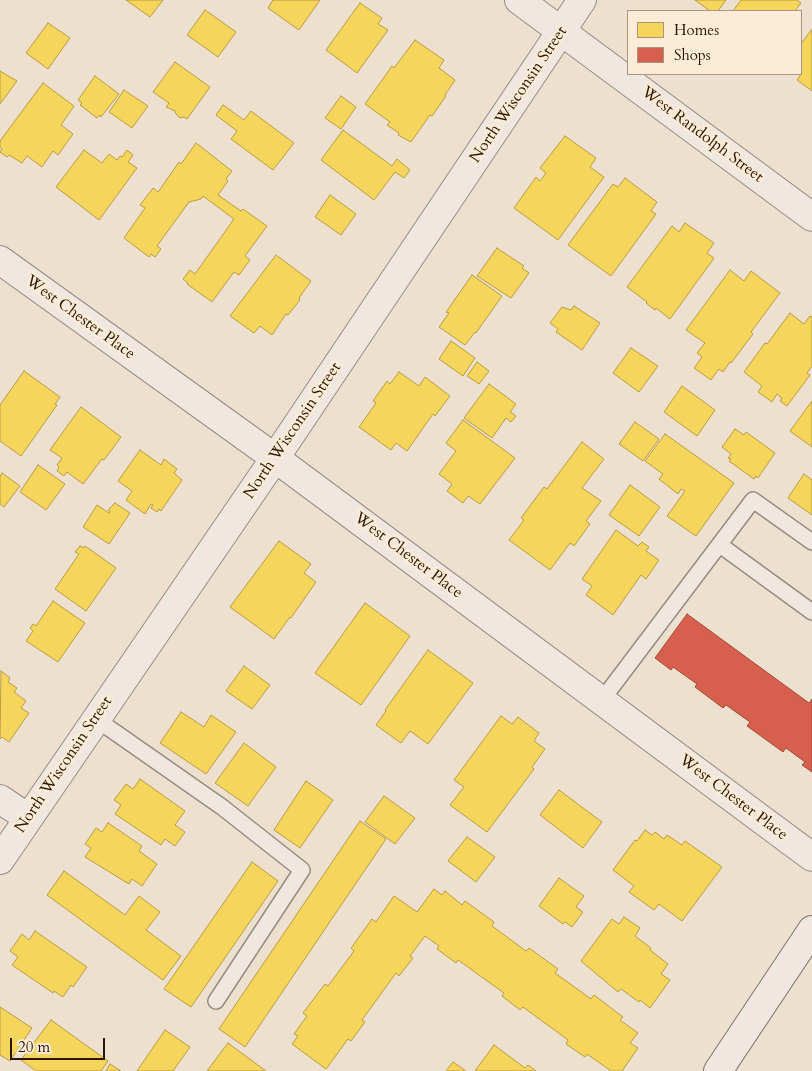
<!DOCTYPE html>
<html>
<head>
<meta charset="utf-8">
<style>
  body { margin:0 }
  #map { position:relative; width:812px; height:1071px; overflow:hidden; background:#ede0cf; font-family:Cardo,serif }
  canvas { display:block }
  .legend { position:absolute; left:627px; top:10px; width:175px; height:65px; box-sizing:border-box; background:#fcecd7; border:1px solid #a89681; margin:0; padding:6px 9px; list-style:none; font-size:15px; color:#2a1500 }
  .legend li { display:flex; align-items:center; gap:10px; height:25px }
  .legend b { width:25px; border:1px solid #a89681 }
  .scale { position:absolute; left:10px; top:1038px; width:95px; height:22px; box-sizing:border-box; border:2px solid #2a1500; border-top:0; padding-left:6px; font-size:15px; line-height:18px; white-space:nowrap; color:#2a1500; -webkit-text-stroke:4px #fcecd7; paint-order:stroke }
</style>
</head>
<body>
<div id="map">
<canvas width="812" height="1071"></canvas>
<ul class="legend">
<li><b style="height:14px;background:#f6d55c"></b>Homes</li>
<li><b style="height:14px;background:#d6604d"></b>Shops</li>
</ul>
<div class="scale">20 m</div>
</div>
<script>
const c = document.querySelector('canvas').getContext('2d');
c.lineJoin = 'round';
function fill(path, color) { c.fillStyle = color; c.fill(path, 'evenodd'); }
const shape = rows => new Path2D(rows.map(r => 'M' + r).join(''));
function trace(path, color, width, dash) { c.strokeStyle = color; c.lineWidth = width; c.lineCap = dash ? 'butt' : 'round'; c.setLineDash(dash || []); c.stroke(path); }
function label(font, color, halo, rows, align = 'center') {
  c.font = font + ' Cardo,serif'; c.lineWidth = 5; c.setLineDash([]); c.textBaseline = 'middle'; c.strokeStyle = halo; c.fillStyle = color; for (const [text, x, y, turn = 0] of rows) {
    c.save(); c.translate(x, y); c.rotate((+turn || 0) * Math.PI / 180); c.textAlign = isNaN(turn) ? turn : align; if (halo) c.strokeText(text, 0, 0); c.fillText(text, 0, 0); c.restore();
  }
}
const homes = shape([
  [126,0,163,0,150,17,126,0],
  [273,0,320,0,299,30,268,8,273,0],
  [695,0,726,0,718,11,710,11,695,0],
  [741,0,797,0,801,3,795,11,733,11,741,0],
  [360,3,382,18,378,24,388,30,357,73,326,50,360,3],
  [205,10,236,32,218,57,187,35,205,10],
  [48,23,70,38,48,69,26,53,48,23],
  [812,29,812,91,797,80,801,74,801,44,812,29],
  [415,40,444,60,439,68,455,80,445,95,446,96,432,116,430,115,411,142,398,135,399,133,387,125,390,122,365,104,392,66,394,68,415,40],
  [175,62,210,87,187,119,184,117,180,118,176,114,175,111,166,107,169,103,153,92,175,62],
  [0,71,17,81,0,104,0,71],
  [95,76,119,94,101,117,100,115,97,118,80,105,82,103,78,100,95,76],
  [43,83,74,106,61,125,73,134,58,155,53,151,42,167,27,156,22,163,9,155,7,157,0,152,2,149,0,147,0,141,43,83],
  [124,90,148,106,132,128,109,112,124,90],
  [341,96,356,107,341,129,325,118,341,96],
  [223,105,244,120,251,111,294,143,273,170,231,139,237,131,216,115,223,105],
  [343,130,392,166,397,159,410,170,404,178,395,172,374,200,321,160,343,130],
  [565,136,596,158,590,167,604,177,558,240,514,208,536,177,540,181,546,173,540,168,565,136],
  [196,143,232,171,226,179,228,181,218,195,241,211,243,209,267,226,245,256,250,260,239,275,234,272,212,302,187,284,188,283,183,279,190,270,195,274,234,219,203,196,201,199,189,202,157,246,161,249,155,257,151,254,149,257,124,238,145,208,140,205,153,188,158,192,179,162,181,164,196,143],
  [84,150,102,163,109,154,117,160,120,156,122,157,127,150,133,155,128,162,137,168,99,220,56,187,84,150],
  [625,178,657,202,651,211,656,214,611,276,568,245,613,184,618,187,625,178],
  [330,195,356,214,341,235,315,217,330,195],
  [685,223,714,243,707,253,714,258,670,319,656,308,655,310,646,303,647,302,627,287,672,226,679,232,685,223],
  [497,248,524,266,522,268,529,273,511,298,477,276,497,248],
  [276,255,311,281,299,298,300,300,288,315,286,314,272,335,260,326,254,333,230,316,276,255],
  [730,270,744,281,751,271,780,293,751,332,753,334,731,363,730,362,723,372,719,369,711,380,694,368,702,357,697,353,705,343,686,330,730,270],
  [472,275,502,296,476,333,475,332,465,345,439,327,449,313,446,312,472,275],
  [574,306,600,323,582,350,556,332,558,329,550,323,562,307,571,310,574,306],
  [790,313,804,324,810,316,812,317,812,366,807,373,810,375,787,406,780,401,782,398,777,394,772,402,758,392,762,386,744,372,765,343,767,344,790,313],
  [451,341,475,358,463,376,439,359,451,341],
  [631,348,658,366,639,392,613,373,631,348],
  [477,362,489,371,479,384,467,376,477,362],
  [24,371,60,397,55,404,57,405,21,456,0,441,0,405,24,371],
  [399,372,419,386,425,377,450,396,435,416,433,414,407,451,396,443,391,450,359,427,376,403,373,401,387,381,390,384,399,372],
  [489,384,516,404,510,412,516,416,511,422,506,418,492,438,464,418,489,384],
  [682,386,715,410,697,436,664,412,682,386],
  [812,401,812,447,790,431,812,401],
  [81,407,121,437,104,460,102,459,83,484,67,472,64,476,57,471,59,467,57,465,62,458,50,450,81,407],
  [463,420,515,458,480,504,468,496,463,503,447,491,452,484,439,474,456,451,446,443,463,420],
  [635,422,659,439,643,461,619,444,635,422],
  [735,429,744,435,746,432,775,453,758,478,756,476,754,479,729,461,731,459,728,458,731,454,722,447,735,429],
  [665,434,734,483,696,536,667,516,685,491,681,489,678,494,659,479,663,474,645,461,665,434],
  [582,442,604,459,582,488,601,501,586,521,590,524,574,546,570,543,550,570,509,540,524,520,521,518,544,487,547,489,582,442],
  [140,450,161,465,164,459,177,469,174,473,182,480,161,511,159,509,157,512,151,508,153,505,151,504,145,514,126,500,132,491,118,481,140,450],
  [38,465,65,484,46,510,20,492,38,465],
  [2,473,20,486,4,507,0,504,0,477,2,473],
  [804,474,812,480,812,515,788,498,804,474],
  [630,485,660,507,639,536,609,515,630,485],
  [115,503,130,513,109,544,83,527,97,505,109,513,110,511,108,510,115,503],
  [616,530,638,546,642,542,649,547,646,551,659,560,646,579,641,575,613,615,586,595,592,586,582,579,616,530],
  [279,541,311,564,304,573,316,582,291,618,290,617,274,639,230,607,279,541],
  [80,546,84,548,85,546,116,568,86,611,55,589,79,554,75,552,80,546],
  [53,601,85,623,58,662,26,641,33,631,30,628,33,624,36,626,53,601],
  [365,603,410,636,361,705,315,673,365,603],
  [428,650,473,683,428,744,410,731,401,743,376,725,386,711,385,710,428,650],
  [244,666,270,685,252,709,226,691,244,666],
  [1,671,10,678,8,682,17,688,14,692,26,701,21,708,29,713,9,742,2,737,0,739,1,671],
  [181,712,204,727,211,715,236,732,206,774,160,743,181,712],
  [501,716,512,724,518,717,539,733,534,741,545,749,532,767,534,769,487,832,450,805,464,787,454,780,501,716],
  [244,743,276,767,248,806,215,783,244,743],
  [140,779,185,811,175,825,185,832,175,846,165,839,161,845,115,814,121,805,114,800,126,784,133,789,140,779],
  [306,781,333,800,300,848,274,830,306,781],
  [559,790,602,822,583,848,540,815,559,790],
  [384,796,415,818,395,844,365,822,384,796],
  [360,821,386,839,245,1047,219,1029,360,821],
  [108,823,142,846,139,851,157,864,142,886,132,879,129,884,85,857,91,848,85,844,96,828,102,832,108,823],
  [645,830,652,835,655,832,664,839,667,835,682,845,685,841,722,867,682,921,659,904,654,910,629,892,634,886,613,870,635,840,637,841,645,830],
  [467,837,495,857,476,882,448,861,467,837],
  [252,862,278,881,191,1007,164,989,252,862],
  [64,871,125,915,139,896,160,912,146,930,181,956,163,980,47,895,64,871],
  [559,878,584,896,576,907,583,912,572,927,565,922,563,924,539,906,559,878],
  [434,889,442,895,445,891,462,905,465,901,494,922,492,926,526,951,529,948,558,969,555,973,591,999,594,995,623,1017,620,1020,638,1033,630,1043,638,1048,622,1071,611,1071,587,1054,585,1057,566,1044,568,1040,523,1007,520,1010,502,996,504,993,458,960,456,963,437,949,439,946,425,936,410,956,413,958,399,976,396,973,362,1020,365,1022,351,1041,348,1039,326,1069,292,1044,298,1036,294,1034,307,1016,303,1013,325,984,328,986,354,951,351,948,372,919,376,922,394,896,417,912,434,889],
  [624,917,640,928,635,936,651,948,650,950,668,964,661,974,670,980,650,1008,640,1000,639,1002,621,989,618,992,581,961,612,919,619,924,624,917],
  [35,931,87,967,73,987,71,985,63,997,54,991,53,993,12,965,18,957,10,951,22,934,29,940,35,931],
  [0,1007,32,1028,10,1061,0,1055,0,1007],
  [51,1020,108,1061,101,1071,36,1071,21,1060,51,1020],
  [165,1030,190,1047,173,1071,137,1071,165,1030],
  [228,1043,266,1071,207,1071,228,1043],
  [494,1045,525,1068,528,1065,536,1071,475,1071,494,1045],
  [453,1062,466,1071,446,1071,453,1062],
  [110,1064,121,1071,106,1071,110,1064]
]);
fill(homes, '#f6d55c');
trace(homes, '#b99b40', 1);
const shops = shape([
  [687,614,809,703,812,699,812,772,802,765,805,762,786,748,783,752,747,726,750,722,726,705,723,708,695,687,697,684,673,667,671,670,655,658,687,614]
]);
fill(shops, '#d6604d');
trace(shops, '#a24a36', 1);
const lane = shape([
  [720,545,812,612],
  [602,700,753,500,812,542],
  [96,719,222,807,302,870,216,1001]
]);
const street = shape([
  [519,0,812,217],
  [0,260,275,458,812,857],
  [0,799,28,818],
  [0,860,275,458,582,0]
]);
const secondary = shape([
  [718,1071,812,930]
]);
trace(lane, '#968c80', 18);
trace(street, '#968c80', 30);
trace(secondary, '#7a7065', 30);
trace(lane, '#f0e8e0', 15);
trace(street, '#f0e8e0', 28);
trace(secondary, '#f0e8e0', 28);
label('16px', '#2a1500', '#fcecd7', [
  ["North Wisconsin Street",519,95,-56],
  ["West Randolph Street",702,135,37],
  ["West Chester Place",80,318,36],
  ["North Wisconsin Street",293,431,-56],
  ["West Chester Place",408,556,37],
  ["North Wisconsin Street",64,765,-56],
  ["West Chester Place",733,798,37]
]);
</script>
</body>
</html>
